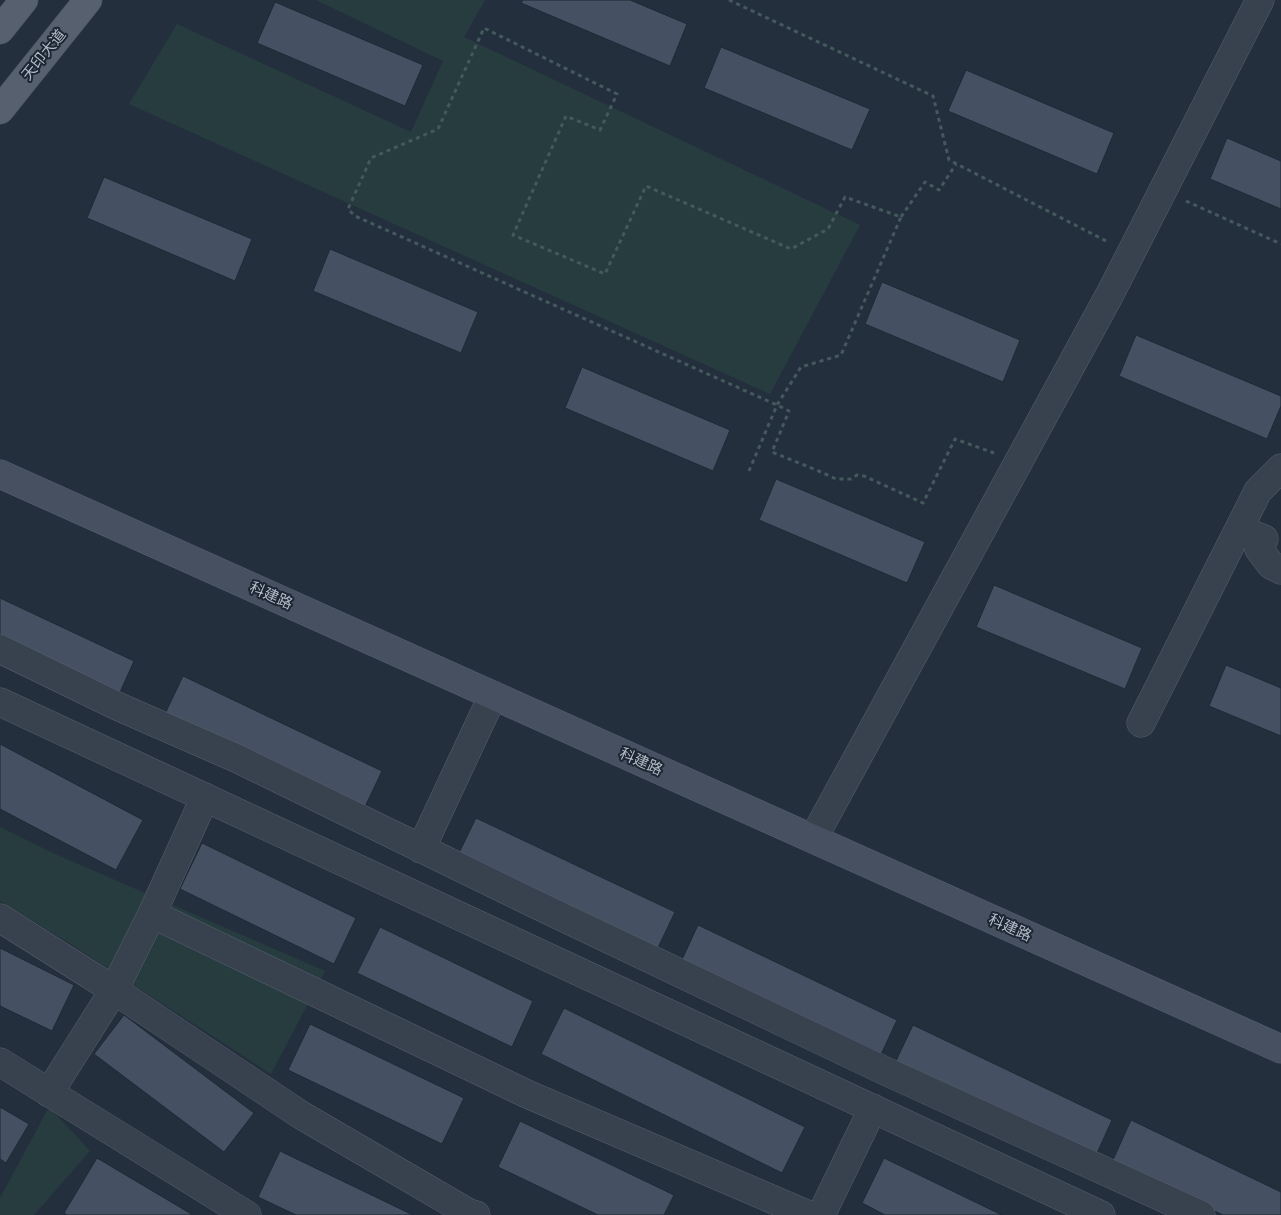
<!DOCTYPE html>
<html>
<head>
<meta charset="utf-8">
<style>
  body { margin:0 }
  canvas { display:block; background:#242f3e }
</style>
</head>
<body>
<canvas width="1281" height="1215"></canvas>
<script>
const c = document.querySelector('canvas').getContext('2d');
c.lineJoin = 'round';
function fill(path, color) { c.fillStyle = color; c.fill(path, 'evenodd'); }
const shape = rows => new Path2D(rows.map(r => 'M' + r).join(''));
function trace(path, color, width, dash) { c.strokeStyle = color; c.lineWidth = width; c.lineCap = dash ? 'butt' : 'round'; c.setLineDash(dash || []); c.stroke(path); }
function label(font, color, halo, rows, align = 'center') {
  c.font = font + ' Mulish,"Noto Sans SC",sans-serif'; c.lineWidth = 4; c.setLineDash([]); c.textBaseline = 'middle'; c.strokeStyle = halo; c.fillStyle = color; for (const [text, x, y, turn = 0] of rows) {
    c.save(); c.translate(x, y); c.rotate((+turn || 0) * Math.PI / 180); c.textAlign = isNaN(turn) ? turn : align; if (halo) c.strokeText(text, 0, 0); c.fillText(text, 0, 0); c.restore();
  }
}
fill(shape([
  [316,0,485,0,464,37,860,225,770,394,129,104,177,24,411,132,443,61],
  [0,827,55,854,325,971,271,1074,69,943,0,901],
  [49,1107,90,1151,34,1215,0,1215,0,1198]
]), '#263c3f');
const building = shape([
  [523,0,630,0,687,24,670,66,521,3,523,0],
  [275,2,423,65,405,106,257,43,275,2],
  [721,47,870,109,852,150,704,88,721,47],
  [966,70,1114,133,1097,174,948,111,966,70],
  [1227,138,1281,161,1281,209,1210,179,1227,138],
  [104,177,252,239,235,281,87,218,104,177],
  [330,249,478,312,461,353,313,291,330,249],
  [882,282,1020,340,1003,382,865,324,882,282],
  [1136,335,1281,396,1281,406,1267,439,1119,376,1136,335],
  [582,367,730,430,713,471,565,408,582,367],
  [776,479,925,542,907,583,759,520,776,479],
  [994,585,1142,648,1125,689,976,627,994,585],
  [0,598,134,661,117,699,0,642,0,598],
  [1226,665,1281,688,1281,736,1209,706,1226,665],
  [183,676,382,771,362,813,163,718,183,676],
  [0,744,143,820,116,870,0,809,0,744],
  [476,818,675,912,655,954,456,859,476,818],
  [202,843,356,918,334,964,180,889,202,843],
  [698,925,897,1020,878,1061,679,966,698,925],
  [380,927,533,1001,512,1047,357,973,380,927],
  [0,948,74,985,52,1031,0,1006,0,948],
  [564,1008,805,1127,782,1173,541,1054,564,1008],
  [124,1015,254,1113,224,1152,94,1054,124,1015],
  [310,1024,464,1098,442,1144,288,1070,310,1024],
  [913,1025,1112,1120,1093,1162,893,1067,913,1025],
  [0,1107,29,1124,6,1163,0,1159,0,1107],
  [1131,1120,1281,1192,1281,1215,1223,1215,1112,1162,1131,1120],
  [520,1121,674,1195,664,1215,598,1215,498,1167,520,1121],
  [280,1151,413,1215,296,1215,258,1197,280,1151],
  [97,1158,193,1215,67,1215,64,1213,97,1158],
  [884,1158,1002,1215,885,1215,862,1203,884,1158]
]);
fill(building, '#455162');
trace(building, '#1f2835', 1);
const minor = shape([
  [1239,529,1264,539,1259,549,1271,565,1281,570],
  [0,649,117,706,238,759,533,903,883,1070,1201,1215],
  [0,702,1101,1215],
  [1141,723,1258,491,1281,468],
  [813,839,1110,294,1260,0],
  [421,849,493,695],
  [152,914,527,1094,809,1215],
  [0,918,114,990,301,1115,469,1213,476,1215],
  [0,1062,247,1215],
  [49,1093,114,990,152,914,205,797],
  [821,1215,873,1108]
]);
const secondary = shape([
  [0,474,1281,1049]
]);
const primary = shape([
  [0,30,24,0],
  [0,110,88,0]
]);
trace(minor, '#565f6c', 29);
trace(secondary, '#565f6c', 29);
trace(primary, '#414a57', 29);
trace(shape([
  [729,0,933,96,949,160,1108,242],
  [1186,201,1281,244],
  [901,217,925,182,939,190,956,164],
  [749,471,777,405,801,367,841,355,901,217,845,197,828,229,791,249,646,186,605,274,513,235,566,116,600,130,617,94,484,28,438,129,371,158,348,209,355,216,777,405,789,411,772,452,821,472,836,479,851,479,857,475,864,476,923,503,955,439,994,453]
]), '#44595c', 3, [4, 4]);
trace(minor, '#38414e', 28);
trace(secondary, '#465061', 28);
trace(primary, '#56606e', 28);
label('15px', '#b4bcc9', '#1d2633', [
  ["天印大道",44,55,-51],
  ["科建路",271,596,24],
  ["科建路",641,762,24],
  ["科建路",1010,928,24]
]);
</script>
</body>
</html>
